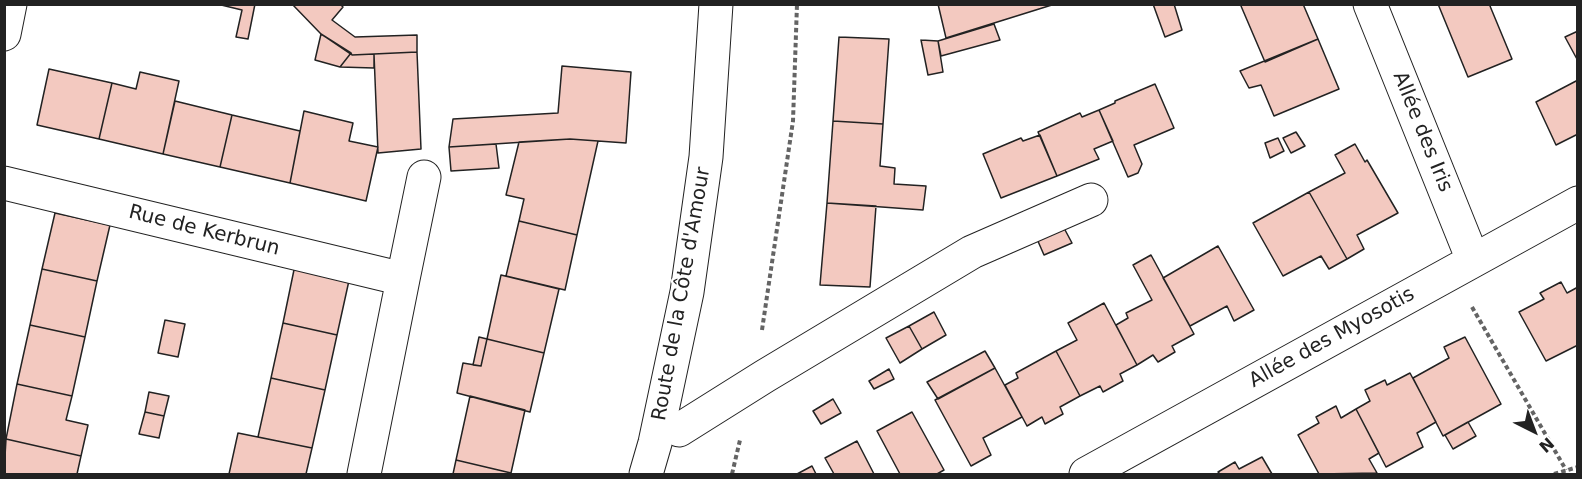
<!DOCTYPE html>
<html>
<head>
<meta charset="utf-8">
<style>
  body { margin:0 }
  #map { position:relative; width:1582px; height:479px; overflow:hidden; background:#fff; font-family:"DejaVu Sans",sans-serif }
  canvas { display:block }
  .frame { position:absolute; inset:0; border:6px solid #222; pointer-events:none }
  .north { position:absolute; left:1504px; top:401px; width:60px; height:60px; -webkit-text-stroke:4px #fff; paint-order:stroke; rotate:138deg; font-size:16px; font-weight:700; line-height:24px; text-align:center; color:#222 }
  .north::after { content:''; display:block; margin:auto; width:21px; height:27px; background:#222; clip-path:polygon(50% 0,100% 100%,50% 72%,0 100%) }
</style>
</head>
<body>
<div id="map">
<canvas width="1582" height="479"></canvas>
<div class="frame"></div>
<div class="north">N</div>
</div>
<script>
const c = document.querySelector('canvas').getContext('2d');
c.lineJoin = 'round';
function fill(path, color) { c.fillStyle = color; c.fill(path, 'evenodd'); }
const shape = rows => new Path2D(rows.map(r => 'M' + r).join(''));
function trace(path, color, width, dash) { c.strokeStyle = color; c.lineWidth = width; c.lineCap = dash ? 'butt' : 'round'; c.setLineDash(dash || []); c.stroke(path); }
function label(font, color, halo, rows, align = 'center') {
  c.font = font + ' "DejaVu Sans",sans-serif'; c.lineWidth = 4.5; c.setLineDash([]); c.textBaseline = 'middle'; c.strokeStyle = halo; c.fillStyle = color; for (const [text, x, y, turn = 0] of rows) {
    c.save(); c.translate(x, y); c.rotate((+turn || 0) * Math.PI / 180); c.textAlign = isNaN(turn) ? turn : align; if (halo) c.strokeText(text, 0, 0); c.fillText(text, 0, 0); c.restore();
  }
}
const building = shape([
  [217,4,255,4,248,39,236,37,242,10,217,4],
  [292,4,340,4,343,7,332,20,355,37,417,35,417,52,352,55,321,34,292,4],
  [938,4,1055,4,946,38,938,4],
  [1153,4,1174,4,1182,30,1165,37,1153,4],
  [1243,4,1303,4,1318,39,1265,62,1241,6,1243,4],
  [1438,4,1492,4,1490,6,1512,59,1468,77,1438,4],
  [994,24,1000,40,941,56,938,41,994,24],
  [1578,31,1578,61,1565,37,1578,31],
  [321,34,351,53,340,67,315,60,321,34],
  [839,37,889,39,883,124,833,121,839,37],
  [1318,39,1339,89,1274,116,1261,85,1249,88,1240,71,1318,39],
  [921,40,938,41,943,72,928,75,921,40],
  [417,52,421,149,378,153,374,54,417,52],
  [351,53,352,55,374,54,374,68,340,67,351,53],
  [562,66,631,72,626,143,570,139,449,147,453,119,558,113,562,66],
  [49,69,112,83,99,139,37,125,49,69],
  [140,72,179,81,163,154,99,139,112,83,136,89,140,72],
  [1578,80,1578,134,1556,145,1536,102,1578,80],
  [1155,84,1174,128,1134,145,1142,164,1138,173,1128,177,1099,110,1115,103,1115,101,1155,84],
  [175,101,232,115,220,167,163,154,175,101],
  [1099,110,1113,141,1094,149,1099,159,1057,176,1038,132,1080,113,1082,117,1099,110],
  [304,111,353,123,349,141,378,147,366,201,290,183,304,111],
  [232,115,300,131,290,183,220,167,232,115],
  [833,121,883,124,880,166,895,168,894,184,926,186,923,210,827,203,833,121],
  [1296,132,1305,146,1291,153,1283,138,1296,132],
  [1040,135,1057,176,1001,198,983,154,1021,138,1023,141,1040,135],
  [1278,138,1284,151,1270,158,1265,143,1278,138],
  [570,139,598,141,577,235,519,221,524,199,506,195,519,142,570,139],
  [496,144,499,168,451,171,449,147,496,144],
  [1355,144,1365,162,1367,160,1398,213,1357,235,1364,249,1347,259,1309,192,1345,173,1335,155,1355,144],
  [1309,192,1347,259,1329,269,1321,256,1283,276,1253,223,1309,192],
  [827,203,876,206,870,287,820,285,827,203],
  [55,213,110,225,97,281,42,269,55,213],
  [519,221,577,235,565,290,506,276,519,221],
  [1064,228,1072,243,1044,255,1037,239,1064,228],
  [1218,246,1254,310,1234,321,1227,306,1190,326,1163,278,1218,246],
  [1151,255,1194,334,1172,346,1175,352,1158,362,1153,355,1137,365,1116,325,1128,318,1126,313,1152,300,1133,265,1151,255],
  [295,265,350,276,337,335,283,323,295,265],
  [42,269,97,281,85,337,30,325,42,269],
  [501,275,559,289,544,353,487,339,501,275],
  [1561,282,1567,293,1578,287,1578,345,1546,361,1519,312,1544,299,1540,293,1561,282],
  [1104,303,1137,365,1120,374,1123,381,1103,392,1100,386,1080,396,1056,351,1077,340,1068,323,1104,303],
  [934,312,946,335,922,349,909,326,934,312],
  [165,320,185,324,178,357,158,353,165,320],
  [283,323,337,335,325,390,271,378,283,323],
  [30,325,85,337,72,396,17,384,30,325],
  [909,326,922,349,900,363,886,338,909,326],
  [479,337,487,339,481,366,473,365,479,337],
  [1465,337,1501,404,1443,436,1413,378,1449,358,1444,347,1465,337],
  [487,339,544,353,530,412,457,393,463,363,481,366,487,339],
  [985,351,995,368,938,399,927,382,985,351],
  [1056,351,1080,396,1060,407,1063,414,1045,424,1042,417,1027,426,1005,385,1018,378,1016,373,1056,351],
  [995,368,1022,417,983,438,991,455,971,466,935,400,995,368],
  [889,369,894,379,874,389,869,381,889,369],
  [1410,373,1436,422,1417,433,1423,447,1386,467,1356,409,1370,401,1365,390,1385,380,1387,385,1410,373],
  [271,378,325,390,312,448,258,437,271,378],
  [17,384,72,396,66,420,88,425,81,456,6,439,17,384],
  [149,392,169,396,164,416,145,412,149,392],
  [470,396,525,410,511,473,456,460,470,396],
  [833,399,841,413,821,424,813,411,833,399],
  [1336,406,1341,418,1356,409,1379,453,1369,459,1377,473,1319,474,1298,435,1319,423,1316,417,1336,406],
  [145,412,164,416,159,438,139,434,145,412],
  [912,412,944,470,937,474,900,474,877,431,912,412],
  [1468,422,1476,436,1453,449,1445,435,1468,422],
  [238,433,312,448,306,474,229,474,238,433],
  [6,439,81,456,77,474,4,474,6,439],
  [857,441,874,474,834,474,825,458,857,441],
  [1262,457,1272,474,1220,474,1218,472,1235,462,1239,469,1262,457],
  [456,460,511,473,510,474,453,474,456,460],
  [812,466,816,474,797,474,812,466]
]);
fill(building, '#f3c9c0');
trace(building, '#222', 1.5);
const minor = shape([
  [1370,4,1473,260],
  [4,34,10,4],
  [4,183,403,279,364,474],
  [403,279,424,177],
  [679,430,765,376,972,252,1091,200],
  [1086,474,1578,203]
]);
const secondary = shape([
  [646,474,655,443,687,292,706,157,716,4]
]);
trace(minor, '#222', 35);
trace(secondary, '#222', 35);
trace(shape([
  [1472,307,1566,470],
  [762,330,793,121,797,4],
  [732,474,740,440],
  [1554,474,1578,467]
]), '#646464', 4, [4.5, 3]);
trace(minor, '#fff', 33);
trace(secondary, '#fff', 33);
label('20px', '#222', '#fff', [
  ["Allée des Iris",1422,132,68],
  ["Rue de Kerbrun",204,231,14],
  ["Route de la Côte d'Amour",682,294,-80],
  ["Allée des Myosotis",1332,338,-29]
]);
</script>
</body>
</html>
